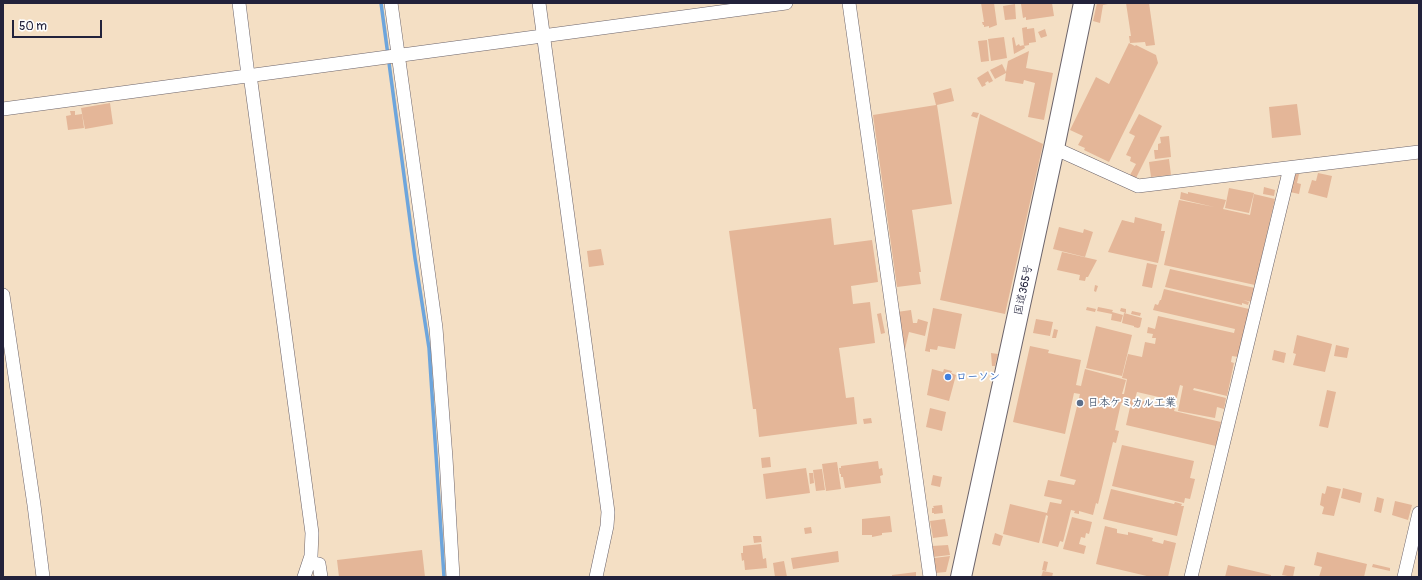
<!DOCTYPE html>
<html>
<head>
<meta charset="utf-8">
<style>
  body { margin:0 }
  #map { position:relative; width:1422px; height:580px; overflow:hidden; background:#f4dfc4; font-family:Pangolin,sans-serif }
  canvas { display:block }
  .frame { position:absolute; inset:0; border:4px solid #22223b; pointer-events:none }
  .scale { position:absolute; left:12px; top:20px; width:90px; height:18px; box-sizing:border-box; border:2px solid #22223b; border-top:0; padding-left:5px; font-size:12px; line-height:14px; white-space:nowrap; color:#22223b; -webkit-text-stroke:3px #fff; paint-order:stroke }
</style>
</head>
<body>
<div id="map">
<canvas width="1422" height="580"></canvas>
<div class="frame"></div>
<div class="scale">50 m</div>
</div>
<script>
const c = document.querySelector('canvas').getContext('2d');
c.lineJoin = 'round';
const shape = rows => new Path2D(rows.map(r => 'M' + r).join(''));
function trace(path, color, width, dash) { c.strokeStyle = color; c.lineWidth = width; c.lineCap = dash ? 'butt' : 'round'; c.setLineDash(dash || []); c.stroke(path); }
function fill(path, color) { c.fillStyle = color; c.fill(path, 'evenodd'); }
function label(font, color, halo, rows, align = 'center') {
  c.font = font + ' Pangolin,"Klee One",sans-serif'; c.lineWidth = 3.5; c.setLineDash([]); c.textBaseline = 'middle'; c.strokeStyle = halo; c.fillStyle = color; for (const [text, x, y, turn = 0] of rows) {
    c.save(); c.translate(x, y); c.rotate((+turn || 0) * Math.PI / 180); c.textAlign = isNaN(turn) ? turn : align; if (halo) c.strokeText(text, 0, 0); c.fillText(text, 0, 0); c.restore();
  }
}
trace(shape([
  [381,3,415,258,429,348,444,577]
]), '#6da5dc', 3.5);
fill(shape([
  [981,3,994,3,997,25,989,28,989,26,984,27,984,25,983,25,982,22,984,22],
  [1024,3,1052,3,1054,16,1026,20,1026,17,1023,18,1021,4],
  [1097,3,1113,3,1103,5,1100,23,1093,21],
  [1126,3,1149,3,1155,45,1146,46,1145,42,1130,43,1129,36,1131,36],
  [1015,4,1016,19,1005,20,1003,6],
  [1027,27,1027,29,1034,28,1036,42,1029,43,1029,45,1024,46,1022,28],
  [1045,29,1047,36,1041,38,1038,32],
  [1004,37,1007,58,991,61,988,39],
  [1014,37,1016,46,1019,44,1020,46,1024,45,1025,48,1014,54,1012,38],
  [987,40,989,61,981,62,978,41],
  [1129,43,1135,46,1136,45,1156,55,1158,63,1109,162,1084,150,1085,148,1078,145,1083,136,1070,130,1096,77,1109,84],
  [1029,51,1026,68,1053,73,1044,120,1028,117,1035,83,1024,80,1023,84,1005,81,1006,73,995,79,990,70,1002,64,1006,72,1008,61],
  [988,71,993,81,989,83,988,81,985,83,986,85,982,87,977,78],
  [951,88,954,101,937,105,952,204,912,210,921,272,919,272,921,284,897,287,873,115,936,105,933,93],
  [110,103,113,124,85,129,81,108],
  [1297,104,1301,135,1272,138,1269,107],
  [70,111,75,111,75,115,82,114,84,128,68,130,66,116,71,115],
  [973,112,979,113,977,118,971,116],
  [980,114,1043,144,1005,314,940,300],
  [1139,114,1162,126,1136,178,1130,175,1136,164,1130,161,1131,157,1126,155,1135,136,1129,133],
  [1169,136,1171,157,1155,159,1154,150,1158,150,1158,144,1161,143,1160,137],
  [1169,159,1171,175,1151,177,1149,162],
  [1318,173,1332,176,1327,198,1308,193,1312,180,1316,181],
  [1294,174,1299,174,1297,183,1301,184,1299,194,1290,192],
  [1264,187,1275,190,1274,196,1263,194],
  [1229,188,1254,193,1249,213,1225,208],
  [1181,192,1188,194,1188,192,1226,200,1223,209,1250,215,1254,194,1275,199,1255,285,1164,265,1179,200,1214,207,1180,199],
  [1135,217,1162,224,1161,231,1165,231,1158,263,1108,252,1122,220,1134,223],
  [831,218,834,245,872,240,877,274,878,282,851,286,853,304,870,302,875,343,839,348,846,398,854,397,857,424,759,437,756,409,753,409,729,231],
  [1059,227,1083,233,1084,229,1093,232,1085,257,1053,249],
  [601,249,604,265,589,267,587,251],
  [1062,252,1097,260,1088,277,1086,277,1085,281,1079,280,1080,275,1057,270],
  [1147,263,1157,265,1152,288,1142,286],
  [1170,269,1255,288,1252,302,1243,300,1249,302,1248,305,1242,303,1242,305,1165,287],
  [1095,285,1098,286,1096,292,1094,291],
  [1164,289,1249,309,1238,357,1232,356,1231,362,1234,363,1227,396,1194,388,1193,390,1226,398,1224,409,1217,407,1215,418,1178,411,1183,386,1180,385,1176,401,1137,392,1133,406,1121,403,1115,430,1119,431,1116,443,1113,442,1098,504,1096,503,1093,515,1079,511,1079,514,1074,513,1075,511,1071,510,1063,542,1060,541,1058,547,1042,543,1048,516,1046,515,1039,543,1003,534,1010,504,1047,513,1050,502,1061,504,1062,500,1044,496,1048,480,1074,485,1076,480,1060,476,1080,394,1074,393,1065,434,1013,422,1030,346,1049,350,1048,353,1081,360,1076,385,1081,386,1085,369,1126,380,1122,394,1124,394,1127,379,1122,378,1128,354,1142,357,1145,342,1155,344,1156,338,1152,338,1153,334,1147,333,1148,327,1155,329,1158,316,1234,333,1235,329,1153,310,1155,304,1158,305,1160,300,1161,300],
  [1087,307,1096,309,1095,312,1086,310],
  [1098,307,1113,310,1112,312,1123,315,1121,322,1111,320,1112,314,1097,311],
  [933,308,962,314,955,349,938,346,937,350,930,349,930,352,925,351],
  [1121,308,1126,309,1126,313,1120,311],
  [911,310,913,323,917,323,918,319,928,322,925,336,909,332,905,349,902,349,897,312],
  [1132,311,1141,313,1140,316,1131,314],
  [881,313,885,333,881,334,877,314],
  [1124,313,1142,318,1140,327,1138,328,1134,327,1134,326,1122,323],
  [1036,319,1053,322,1050,336,1033,333],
  [1096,326,1132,335,1122,376,1086,368],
  [1054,329,1058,330,1056,338,1052,338],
  [1297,335,1332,344,1325,372,1293,365,1296,354,1293,353],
  [1336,345,1349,348,1347,358,1334,356],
  [1274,350,1286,353,1284,363,1272,360],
  [991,353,998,354,995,366,992,366],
  [932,369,943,372,944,369,952,371,951,373,956,375,949,401,927,395],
  [1327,390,1336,392,1328,428,1319,426],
  [1143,401,1175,408,1174,411,1221,422,1216,446,1126,425,1130,407,1134,408,1135,402,1142,403],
  [930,408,946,412,942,431,926,427],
  [871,418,872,423,864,424,863,419],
  [1122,445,1194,461,1190,478,1195,479,1190,499,1185,498,1184,503,1112,486],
  [770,457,771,467,762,468,761,458],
  [878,461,879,469,882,468,883,475,880,476,881,483,845,488,843,477,841,477,841,474,840,474,839,468,841,468,841,466],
  [837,462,841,489,826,491,822,464],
  [806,468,810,493,766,499,763,474],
  [822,469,825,490,816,491,813,470],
  [809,473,813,473,814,483,810,484],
  [933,475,942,477,940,487,931,485],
  [1327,486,1341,489,1334,516,1322,514,1324,507,1320,505,1322,493,1325,494],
  [1343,488,1362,493,1360,503,1341,498],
  [1111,489,1174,504,1175,502,1182,504,1181,506,1184,506,1177,536,1103,519],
  [1377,497,1384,499,1381,513,1374,511],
  [1395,501,1412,505,1408,520,1392,515],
  [942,505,943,513,934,514,934,513,932,513,932,508,934,508,933,506],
  [890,516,892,532,882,533,882,535,872,537,872,535,862,535,862,519],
  [1072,517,1092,522,1089,534,1086,533,1085,538,1081,537,1079,544,1086,546,1084,554,1063,549],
  [945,519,948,536,933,538,930,521],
  [1105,526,1117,529,1117,533,1128,535,1128,532,1153,538,1152,541,1163,544,1164,540,1176,543,1168,577,1151,577,1096,564],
  [811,527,812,533,805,534,804,528],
  [995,533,1003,536,1000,546,992,544],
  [753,536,761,536,762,542,754,543],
  [761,544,763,559,766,558,767,568,745,570,744,560,742,561,741,553,743,553,743,546],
  [948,545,950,555,933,557,932,546],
  [422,550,425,577,339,577,337,560],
  [838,551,839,562,793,569,791,558],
  [1317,552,1367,564,1364,577,1319,577,1322,567,1314,565],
  [950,556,946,572,935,573,934,558],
  [784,561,787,577,775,577,773,563],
  [1044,561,1048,562,1046,571,1042,570],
  [1373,564,1390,568,1390,571,1372,567],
  [1228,565,1271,575,1271,577,1225,577],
  [1285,565,1295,567,1293,577,1282,575],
  [1043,571,1053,573,1052,577,1041,577],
  [916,572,916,577,892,577,892,575]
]), '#e4b698');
const minor = shape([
  [239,3,248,75,251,82,312,533,311,556,304,577],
  [391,3,436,328,446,458,453,577],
  [539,3,608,512,607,526,596,577],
  [849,3,930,577],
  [3,109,786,3],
  [1054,148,1138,186,1419,152],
  [3,295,34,505,43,577],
  [309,562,319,564,321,577],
  [1191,577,1290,168],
  [1404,577,1419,513]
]);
const highway = shape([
  [961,577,1054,148,1084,3]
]);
trace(minor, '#6c646b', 14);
trace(highway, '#6c646b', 22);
trace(minor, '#fff', 13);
trace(highway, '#fff', 20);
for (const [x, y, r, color] of [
  [948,377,4,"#3f7fe0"],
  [1080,403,4,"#5c6f8a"]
]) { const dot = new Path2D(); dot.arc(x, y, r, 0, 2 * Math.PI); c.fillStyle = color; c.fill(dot); trace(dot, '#fff', 1.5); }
label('11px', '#22223b', '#fff', [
  ["国道365号",1024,290,-78]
]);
label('bold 11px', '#366cbe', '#fff', [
  ["ローソン",956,377]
], 'left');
label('bold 11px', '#4e5e75', '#fff', [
  ["日本ケミカル工業",1088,403]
], 'left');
</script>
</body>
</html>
